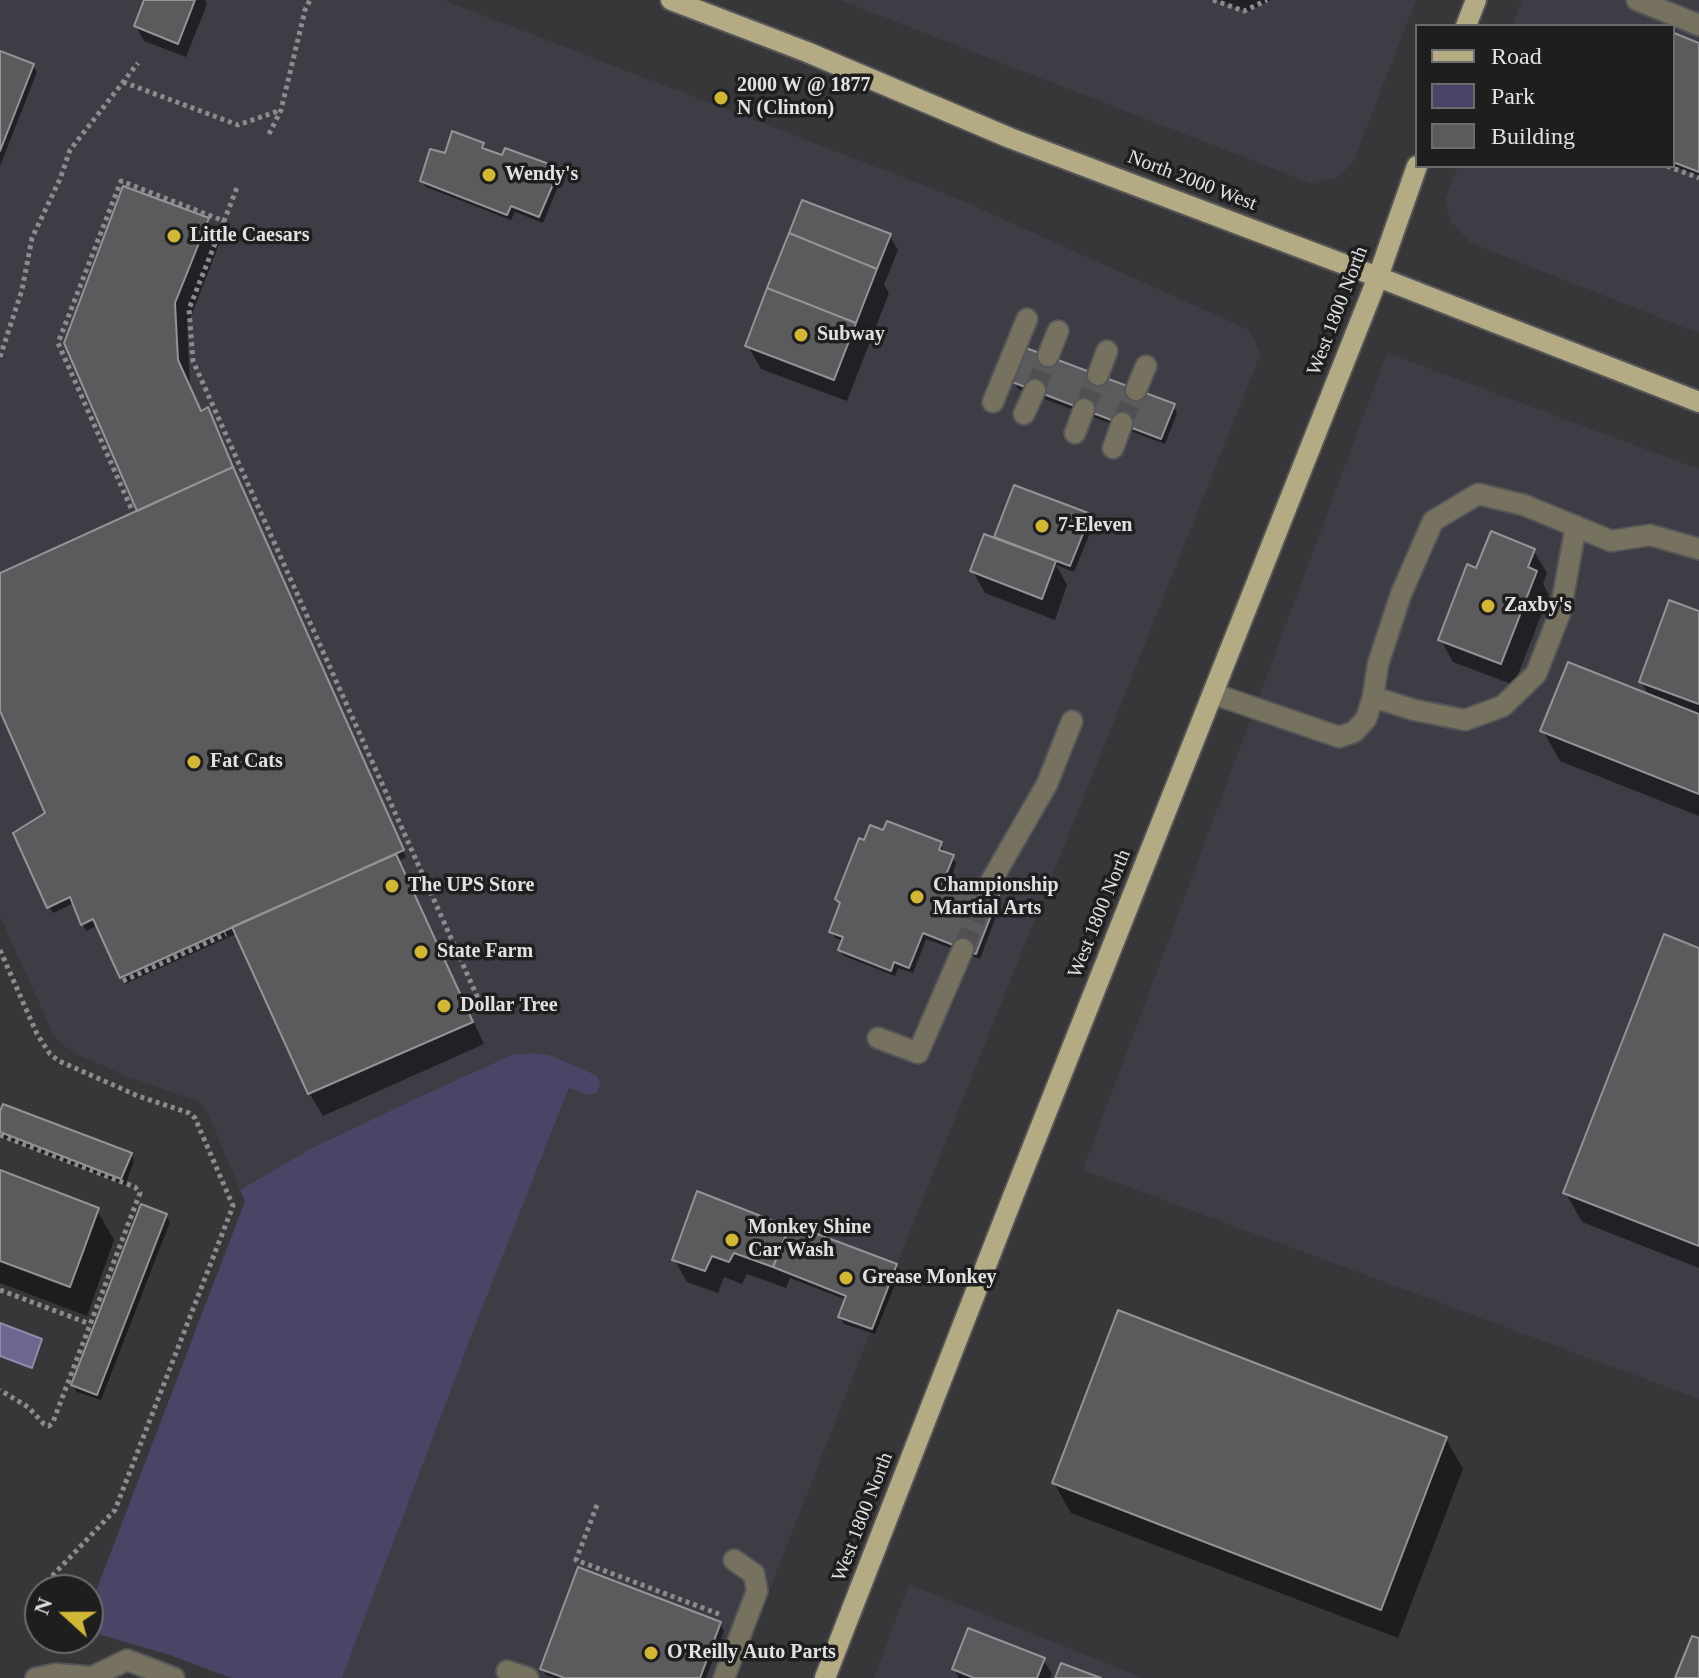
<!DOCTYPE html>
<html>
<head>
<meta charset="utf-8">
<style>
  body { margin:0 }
  #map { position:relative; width:1699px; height:1678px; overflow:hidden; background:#373739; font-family:"Times New Roman",serif }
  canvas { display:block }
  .legend { position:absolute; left:1415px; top:24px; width:260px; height:144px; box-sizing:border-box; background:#1e1e1f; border:2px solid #6c6c6d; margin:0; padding:10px 14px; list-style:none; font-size:24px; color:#e1e1e3 }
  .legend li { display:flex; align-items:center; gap:16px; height:40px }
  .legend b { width:40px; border:2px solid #6c6c6d }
  .north { position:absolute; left:24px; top:1574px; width:80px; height:80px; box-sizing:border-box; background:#1e1e1f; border:2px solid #6c6c6d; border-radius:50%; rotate:291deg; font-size:22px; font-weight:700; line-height:32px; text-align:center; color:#e1e1e3 }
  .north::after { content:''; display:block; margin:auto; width:28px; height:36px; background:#d2b736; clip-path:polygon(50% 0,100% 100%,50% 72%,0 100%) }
</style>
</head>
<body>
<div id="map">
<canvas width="1699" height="1678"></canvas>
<ul class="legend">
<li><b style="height:10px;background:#b4ab85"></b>Road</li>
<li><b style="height:22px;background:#4a4566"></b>Park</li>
<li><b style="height:22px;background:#5b5b5e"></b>Building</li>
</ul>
<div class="north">N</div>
</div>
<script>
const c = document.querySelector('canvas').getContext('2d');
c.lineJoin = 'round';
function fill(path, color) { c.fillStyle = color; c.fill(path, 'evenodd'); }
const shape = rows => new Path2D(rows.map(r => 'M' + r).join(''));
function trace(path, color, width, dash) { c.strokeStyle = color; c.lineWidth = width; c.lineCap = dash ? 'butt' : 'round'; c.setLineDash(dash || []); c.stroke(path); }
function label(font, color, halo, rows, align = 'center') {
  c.font = font + ' "Times New Roman",serif'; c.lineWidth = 7; c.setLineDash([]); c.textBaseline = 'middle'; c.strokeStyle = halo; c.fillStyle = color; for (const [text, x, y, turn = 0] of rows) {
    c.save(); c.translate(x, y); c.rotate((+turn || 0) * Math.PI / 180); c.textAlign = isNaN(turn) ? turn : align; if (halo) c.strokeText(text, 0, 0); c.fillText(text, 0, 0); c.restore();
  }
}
fill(shape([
  [0,0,443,0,954,197,1249,330,1261,353,897,1264,735,1678,342,1678,475,1326,569,1088,589,1095,600,1085,413,1100,312,1148,240,1190,206,1109,201,1103,124,1075,80,1056,60,1043,53,1034,0,916],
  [840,0,1416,0,1352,165,1335,178,1313,184],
  [1522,0,1699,0,1699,333,1471,243,1451,222,1445,199,1458,166,1673,166,1673,26,1512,26],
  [1387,353,1699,469,1699,1399,1083,1170],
  [909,1584,1143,1678,874,1678]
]), '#3e3d46');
fill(shape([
  [533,1053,549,1055,593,1074,598,1077,600,1085,597,1093,589,1095,569,1088,475,1326,342,1678,231,1678,170,1655,88,1631,88,1612,245,1201,240,1190,312,1148,413,1100,512,1055]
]), '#4a4566');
const water = shape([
  [0,1323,42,1339,32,1368,0,1356,0,1323]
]);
fill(water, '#6d6790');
trace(water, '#908ca9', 2);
fill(shape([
  [146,0,205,0,207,4,186,57,144,41,136,26],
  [1216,0,1271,0,1248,12],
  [1675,35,1699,45,1699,176,1672,166],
  [0,53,33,66,37,72,0,166],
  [483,145,487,152,558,170,562,177,543,223,515,212,511,220,426,187,422,181,446,156],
  [207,220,220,242,187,326,190,385,202,412,207,410,220,432,242,491,406,857,398,861,484,1044,323,1116,310,1094,238,933,125,984,98,925,86,931,74,903,53,913,49,907,48,814,0,706,0,575,140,511,66,343],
  [889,235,898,250,884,285,889,293,847,401,761,369,748,346],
  [1014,382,1173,406,1177,413,1165,444,1018,389],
  [1015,487,1090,516,1094,523,1074,572,1056,565,1067,585,1055,620,985,593,972,570,995,540],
  [1534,551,1547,573,1543,584,1549,595,1514,685,1453,662,1441,640,1477,570],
  [1699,613,1699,816,1560,761,1543,731,1650,697,1641,682],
  [941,844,944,853,952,857,956,863,951,879,997,897,1001,903,980,959,926,939,913,973,898,968,895,976,844,956,840,950,843,941,835,938,831,931,841,906,837,899],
  [1699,950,1699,1268,1582,1222,1565,1192],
  [0,1117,131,1154,134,1161,125,1185,0,1136],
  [0,1173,97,1210,114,1240,87,1316,0,1283],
  [698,1194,790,1230,896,1265,900,1272,875,1334,844,1324,840,1317,847,1300,790,1278,786,1288,747,1274,742,1284,724,1277,718,1293,687,1282,674,1259],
  [166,1216,170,1222,101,1400,77,1392,73,1385],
  [1446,1439,1463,1469,1398,1638,1071,1513,1054,1483],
  [720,1624,724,1631,706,1678,554,1678,546,1675,542,1668],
  [1043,1659,1052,1674,1050,1678,959,1678,954,1669]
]), '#0007');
const building = shape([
  [144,0,195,0,178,44,134,26,144,0],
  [1674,33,1699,43,1699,172,1673,162,1674,33],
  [0,51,34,64,0,151,0,51],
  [452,131,484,143,482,148,502,155,505,148,560,168,539,217,511,206,507,215,420,181,430,149,445,153,452,131],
  [123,186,209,218,175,303,178,360,201,411,208,407,233,467,137,511,64,343,123,186],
  [802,200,891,234,877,269,789,233,802,200],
  [789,233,877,269,856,323,767,288,789,233],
  [767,288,856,323,834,380,745,346,767,288],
  [1026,348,1175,404,1161,439,1012,382,1026,348],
  [233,467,404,850,120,978,93,919,81,925,70,897,47,908,13,833,45,813,0,711,0,573,233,467],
  [1014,485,1091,514,1070,566,994,537,1014,485],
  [1491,531,1535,549,1528,567,1537,571,1501,664,1438,640,1467,564,1476,568,1491,531],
  [984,534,1056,561,1042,599,970,571,984,534],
  [1669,600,1699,611,1699,704,1639,682,1669,600],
  [1568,662,1699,714,1699,794,1540,731,1568,662],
  [887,821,942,842,939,850,954,855,946,875,999,895,976,954,923,933,909,968,894,962,891,971,838,950,843,937,829,932,840,903,835,899,859,838,864,840,870,825,883,830,887,821],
  [396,854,473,1022,308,1094,232,927,396,854],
  [1664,934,1699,948,1699,1246,1563,1193,1664,934],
  [3,1104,132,1153,121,1179,0,1132,0,1111,3,1104],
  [0,1170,99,1208,70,1287,0,1261,0,1170],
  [697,1191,789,1227,773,1267,734,1253,729,1262,712,1256,705,1271,672,1260,697,1191],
  [141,1204,167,1214,97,1395,71,1385,141,1204],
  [791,1224,897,1264,872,1329,838,1317,846,1296,773,1267,791,1224],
  [1118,1310,1447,1437,1381,1610,1052,1483,1118,1310],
  [578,1567,721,1622,700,1678,565,1678,540,1669,578,1567],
  [968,1628,1045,1658,1037,1678,974,1678,952,1669,968,1628],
  [1692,1636,1699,1638,1699,1678,1675,1678,1692,1636],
  [1061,1663,1101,1678,1055,1678,1061,1663]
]);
fill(building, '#5b5b5e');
trace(building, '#949497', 2);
trace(shape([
  [1035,390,1048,356],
  [1084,409,1098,375],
  [1122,423,1136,390],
  [963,949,986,890]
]), '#505052', 20, [20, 10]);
const minor = shape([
  [1637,0,1699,25],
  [1048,356,1058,331],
  [1098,375,1107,351],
  [1136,390,1146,366],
  [993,402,1027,319],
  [1024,414,1035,390],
  [1075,433,1084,409],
  [1113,448,1122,423],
  [1214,694,1339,737,1354,732,1366,719,1373,697,1378,664,1401,594,1433,521,1478,494,1524,505,1611,541,1650,535,1699,549],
  [1373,697,1414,710,1465,720,1503,706,1536,674,1560,613,1576,526],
  [986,890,1047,784,1072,721],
  [878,1038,918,1053,963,949],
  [507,1671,528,1678],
  [36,1678,56,1674,92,1677,127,1660,174,1678],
  [724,1678,757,1591,754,1574,734,1560]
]);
const major = shape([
  [671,0,807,52,1010,138,1378,277,1699,402],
  [1466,26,1476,0],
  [825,1678,1012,1199,1378,277,1417,166]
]);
trace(minor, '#565658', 24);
trace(major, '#565658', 24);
trace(shape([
  [1213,0,1244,11,1267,0],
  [123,82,238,125,281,110],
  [269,134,281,110,305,10,310,0],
  [1667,166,1699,178],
  [224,221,189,309,193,361,485,1014],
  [0,357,22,290,32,238,60,179,70,150,138,63],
  [131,508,58,343,121,181,224,221,238,185],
  [0,950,37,1034,50,1054,59,1061,138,1096,189,1113,195,1118,233,1206,115,1510,36,1593,34,1607],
  [123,981,226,934],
  [0,1135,135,1187,140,1193,53,1422,49,1426,44,1424,28,1407,0,1390],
  [0,1290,90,1324],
  [597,1505,576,1560,719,1614]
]), '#8c8c8e', 5, [4, 4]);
trace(minor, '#76725f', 20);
trace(major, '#b4ab85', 20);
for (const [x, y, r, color] of [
  [721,98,8,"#d2b736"],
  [489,175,8,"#d2b736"],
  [174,236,8,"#d2b736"],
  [801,335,8,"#d2b736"],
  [1042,526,8,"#d2b736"],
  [1488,606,8,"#d2b736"],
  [194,762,8,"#d2b736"],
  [392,886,8,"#d2b736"],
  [917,897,8,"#d2b736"],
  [421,952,8,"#d2b736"],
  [444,1006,8,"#d2b736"],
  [732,1240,8,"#d2b736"],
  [846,1278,8,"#d2b736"],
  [651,1653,8,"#d2b736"]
]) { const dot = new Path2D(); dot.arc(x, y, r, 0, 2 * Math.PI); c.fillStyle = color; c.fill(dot); trace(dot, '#1e1e1f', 3); }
label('bold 20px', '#e1e1e3', '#1e1e1f', [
  ["2000 W @ 1877",737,86],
  ["N (Clinton)",737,109],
  ["Wendy's",505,175],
  ["Little Caesars",190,236],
  ["Subway",817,335],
  ["7-Eleven",1058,526],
  ["Zaxby's",1504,606],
  ["Fat Cats",210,762],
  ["The UPS Store",408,886],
  ["Championship",933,886],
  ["Martial Arts",933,909],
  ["State Farm",437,952],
  ["Dollar Tree",460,1006],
  ["Monkey Shine",748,1228],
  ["Car Wash",748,1251],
  ["Grease Monkey",862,1278],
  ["O'Reilly Auto Parts",667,1653]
], 'left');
label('20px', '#e1e1e3', '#1e1e1f', [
  ["North 2000 West",1192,181,21],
  ["West 1800 North",1338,311,-69],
  ["West 1800 North",1100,914,-68],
  ["West 1800 North",863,1517,-69]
]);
</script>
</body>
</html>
